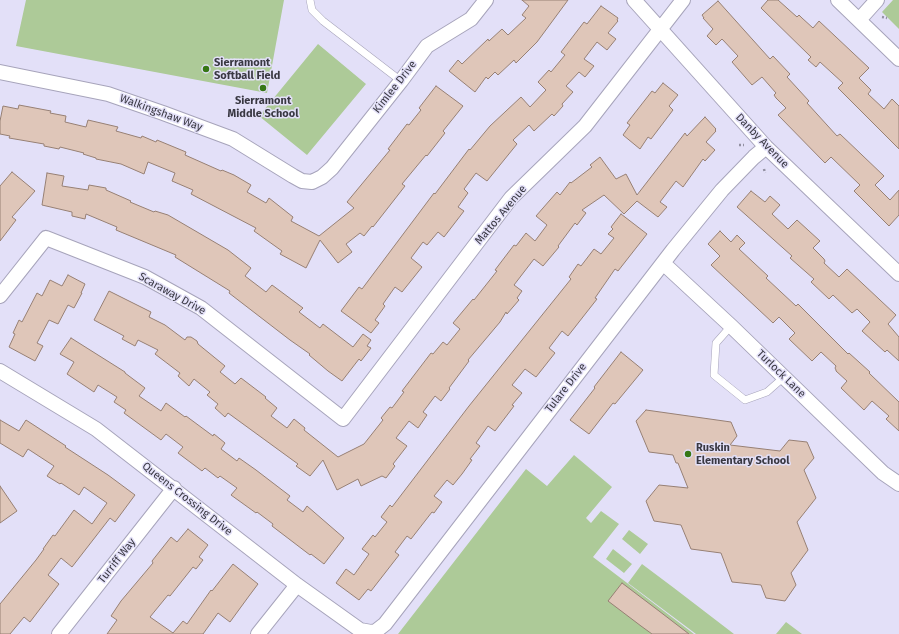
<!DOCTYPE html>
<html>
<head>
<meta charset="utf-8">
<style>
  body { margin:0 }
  canvas { display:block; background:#e3e0f8 }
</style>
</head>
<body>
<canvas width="899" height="634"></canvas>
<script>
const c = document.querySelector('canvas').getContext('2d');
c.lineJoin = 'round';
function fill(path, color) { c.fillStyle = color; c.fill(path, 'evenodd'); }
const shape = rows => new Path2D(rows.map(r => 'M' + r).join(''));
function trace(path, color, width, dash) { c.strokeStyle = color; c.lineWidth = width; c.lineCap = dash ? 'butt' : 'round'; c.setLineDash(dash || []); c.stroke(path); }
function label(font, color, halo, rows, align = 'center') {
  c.font = font + ' "Fira Sans",sans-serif'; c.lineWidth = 3; c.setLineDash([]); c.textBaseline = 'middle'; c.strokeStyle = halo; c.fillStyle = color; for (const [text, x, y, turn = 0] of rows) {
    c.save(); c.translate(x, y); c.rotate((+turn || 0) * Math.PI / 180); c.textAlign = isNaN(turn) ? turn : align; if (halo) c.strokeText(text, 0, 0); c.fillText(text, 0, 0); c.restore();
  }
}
fill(shape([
  [26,0,284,0,267,93,16,46],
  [893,0,899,0,899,29,882,12],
  [318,44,366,84,307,155,259,116],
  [574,455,612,487,586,518,591,523,601,511,619,524,593,557,694,634,398,634,526,469,547,486],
  [629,530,648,544,640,554,622,539],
  [613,549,632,564,624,573,606,559],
  [642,564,674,588,734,634,696,634,628,583],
  [786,622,802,634,776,634]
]), '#adca98');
const building = shape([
  [522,0,568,0,537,42,516,63,514,60,498,75,495,72,488,79,486,77,475,92,449,71,458,60,462,64,488,39,489,41,502,29,508,35,526,18,522,15,529,6,522,0],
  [768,0,778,0,797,17,799,15,802,18,813,28,819,21,869,68,859,78,871,90,868,94,884,109,892,99,899,106,899,149,838,88,843,83,820,62,816,67,808,60,811,57,761,8,768,0],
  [718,1,770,59,773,56,790,74,787,77,809,101,807,103,837,136,840,134,884,176,875,185,890,200,899,190,899,215,889,226,854,191,860,185,831,157,825,163,778,115,786,108,776,98,774,95,776,93,762,77,752,85,732,62,738,56,722,39,716,45,707,36,713,29,703,18,704,18,702,15,718,1],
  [601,6,618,18,617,20,618,21,608,33,616,39,607,50,597,42,584,59,594,66,585,77,579,72,566,86,573,92,562,104,563,106,554,116,552,114,534,131,529,125,513,140,517,144,487,181,476,173,464,189,468,193,458,207,464,211,444,237,438,232,427,245,423,242,411,258,422,267,402,292,395,287,383,304,385,306,375,320,379,323,371,333,341,311,359,287,362,289,434,193,435,194,469,149,470,150,490,126,521,97,530,107,546,90,538,82,549,70,551,72,565,55,561,52,584,22,587,24,601,6],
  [663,83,678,95,669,106,673,110,651,139,648,137,640,149,623,135,630,125,627,123,652,91,655,93,663,83],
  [436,86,463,106,443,131,445,133,427,156,426,155,402,184,405,186,373,227,372,226,364,236,360,233,346,244,352,252,338,263,320,240,306,268,280,254,282,251,254,231,256,228,191,194,193,190,172,181,175,173,148,162,144,174,121,164,96,159,96,158,83,154,84,153,60,147,59,149,44,146,44,144,9,138,10,136,0,134,0,121,3,106,18,109,19,105,51,111,50,113,66,116,65,122,86,127,88,120,118,127,116,131,141,138,142,136,156,142,157,140,186,152,185,155,221,171,222,170,234,175,251,185,247,192,266,203,269,198,293,217,291,221,319,236,354,208,347,202,390,150,388,149,407,124,409,125,421,110,419,108,436,86],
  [705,117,716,129,715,130,716,131,706,142,715,150,705,161,703,159,683,187,676,181,660,202,667,207,658,217,637,201,624,214,604,195,582,210,586,213,577,225,575,223,558,246,559,247,543,266,534,259,514,285,522,291,517,298,519,300,507,314,506,312,500,322,468,360,469,361,449,388,450,389,441,401,435,396,423,412,427,415,418,428,409,421,396,438,407,446,393,464,395,466,386,478,382,476,361,486,358,479,337,490,323,460,310,476,296,466,298,464,228,413,225,417,215,408,218,404,207,395,210,392,194,379,189,386,178,376,180,373,155,354,158,350,138,340,135,346,122,339,124,336,94,320,109,291,151,312,149,317,165,325,185,340,187,337,191,337,197,341,198,344,225,366,220,372,235,384,241,378,266,397,265,398,277,408,271,416,287,428,294,419,305,428,304,430,338,457,364,444,383,420,381,418,390,407,392,408,404,392,402,391,431,353,433,354,443,342,447,345,460,329,453,323,473,299,474,300,497,271,495,270,514,245,516,246,526,233,535,241,547,225,536,216,557,192,560,195,570,182,571,183,592,167,590,165,600,157,616,179,626,174,637,195,685,133,687,136,705,117],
  [12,172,35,191,12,217,16,220,0,241,0,186,12,172],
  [47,173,64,176,62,186,88,190,89,185,106,188,106,190,131,201,130,202,154,212,155,211,168,215,228,250,251,268,245,276,266,292,272,285,303,308,299,312,320,328,323,324,353,347,363,334,371,340,367,346,371,348,361,361,359,359,342,381,328,371,309,355,310,354,290,340,229,293,230,291,175,257,176,255,116,230,117,227,86,214,85,219,72,216,72,212,42,205,47,173],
  [751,191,765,202,770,196,780,205,772,214,788,229,797,220,820,241,813,248,824,259,825,261,824,263,839,277,847,269,896,315,888,324,899,337,899,361,887,350,885,352,862,331,870,322,857,309,852,313,833,295,829,299,811,282,814,279,790,258,792,256,737,207,751,191],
  [621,214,647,234,618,271,615,269,595,298,597,299,568,336,562,331,549,348,555,353,536,377,525,369,512,385,522,393,512,405,514,406,495,431,488,426,476,443,480,446,470,459,472,460,462,474,453,485,447,480,434,496,442,502,434,513,432,512,411,539,407,536,395,552,399,555,371,591,368,589,359,600,336,583,346,569,354,575,369,554,362,549,373,535,375,537,387,522,381,517,390,505,392,507,469,406,571,279,569,277,578,264,581,266,594,249,601,254,614,238,608,234,613,229,611,227,621,214],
  [720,231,731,242,737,235,745,243,739,249,768,276,766,278,796,306,798,304,848,354,849,353,870,372,869,373,899,402,899,431,886,419,889,416,872,401,864,410,841,388,847,381,836,371,836,370,835,368,836,366,821,352,812,361,789,339,795,333,779,317,773,323,711,265,720,256,708,244,720,231],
  [68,275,85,284,81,293,82,293,74,308,68,305,58,324,49,320,37,343,43,346,35,361,9,347,15,334,13,333,19,320,22,322,37,293,42,296,50,280,62,286,68,275],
  [71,338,125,372,125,373,145,388,139,396,161,411,166,403,185,417,186,416,213,436,214,434,225,443,221,449,237,461,239,458,256,470,290,496,287,500,303,512,307,506,344,538,324,564,311,554,310,555,272,526,273,524,257,512,256,513,231,495,237,488,220,476,218,478,205,468,202,471,178,453,183,447,166,434,161,440,124,413,126,410,114,402,117,397,98,385,94,392,67,374,74,362,60,354,71,338],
  [621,352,643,370,615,404,613,403,589,434,570,420,595,388,594,387,621,352],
  [646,410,731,422,737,436,730,445,780,451,789,440,807,442,814,458,804,470,816,498,797,522,808,550,791,573,796,585,785,601,766,598,761,585,732,582,721,553,691,549,681,525,654,521,646,501,659,485,688,488,678,463,676,463,673,455,649,452,636,421,646,410],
  [0,420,19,431,26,420,66,446,65,447,108,475,135,495,115,522,110,518,72,567,61,558,48,575,59,584,30,622,24,617,10,634,0,634,0,604,36,560,44,549,43,549,53,535,55,536,74,510,92,524,107,503,84,487,79,495,61,483,60,484,47,476,54,466,28,449,23,457,0,443,0,420],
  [0,486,17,511,0,523,0,486],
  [188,529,208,545,199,557,203,560,196,569,193,567,170,596,168,595,150,617,173,633,183,621,187,624,211,590,212,591,233,564,258,584,249,596,230,622,218,613,203,634,107,634,117,620,111,616,121,601,153,563,152,561,171,537,177,542,188,529],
  [622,583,659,611,689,634,652,634,641,626,608,601,622,583]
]);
fill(building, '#dfc6b9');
trace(building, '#978074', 1);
const lane = shape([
  [310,0,312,10,323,21,401,81],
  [731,326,716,343,714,375,745,400,767,392,784,377]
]);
const street = shape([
  [634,0,766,147,899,274],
  [838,0,899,59],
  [859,20,877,0],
  [0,72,108,94,163,113,233,139,293,176,302,181,312,182,322,177,332,168,401,81,427,46,471,19,486,0],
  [663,263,731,326,883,473,899,484],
  [0,296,46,238,145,277,201,308,343,419,511,198,585,126,683,0],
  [0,371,96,429,297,585,360,630,371,632,376,631,385,624,673,250,722,190,754,157,766,147],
  [59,634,174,488],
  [258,634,297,585]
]);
trace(lane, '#a7a4bb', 8);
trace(street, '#a7a4bb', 16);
trace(shape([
  [882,17,887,18],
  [739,145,744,145],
  [764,169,765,173]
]), '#9391a2', 2.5, [2, 2]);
trace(lane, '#fff', 7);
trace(street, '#fff', 14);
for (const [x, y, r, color] of [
  [206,69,4,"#367715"],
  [263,88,4,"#367715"],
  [688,454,4,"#367715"]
]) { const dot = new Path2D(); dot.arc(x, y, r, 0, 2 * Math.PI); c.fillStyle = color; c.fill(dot); trace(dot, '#e3e0f8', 1.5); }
label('bold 11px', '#393842', '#e3e0f8', [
  ["Sierramont",214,63],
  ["Softball Field",214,76],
  ["Sierramont",263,101,"center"],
  ["Middle School",263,114,"center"],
  ["Ruskin",696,448],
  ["Elementary School",696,461]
], 'left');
label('11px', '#393842', '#e3e0f8', [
  ["Kimlee Drive",395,87,-52],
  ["Walkingshaw Way",161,113,20],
  ["Danby Avenue",762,141,46],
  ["Mattos Avenue",501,215,-50],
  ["Scaraway Drive",172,294,29],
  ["Turlock Lane",781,374,44],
  ["Tulare Drive",566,388,-52],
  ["Queens Crossing Drive",187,499,38],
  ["Turriff Way",117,561,-52]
]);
</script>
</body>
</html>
